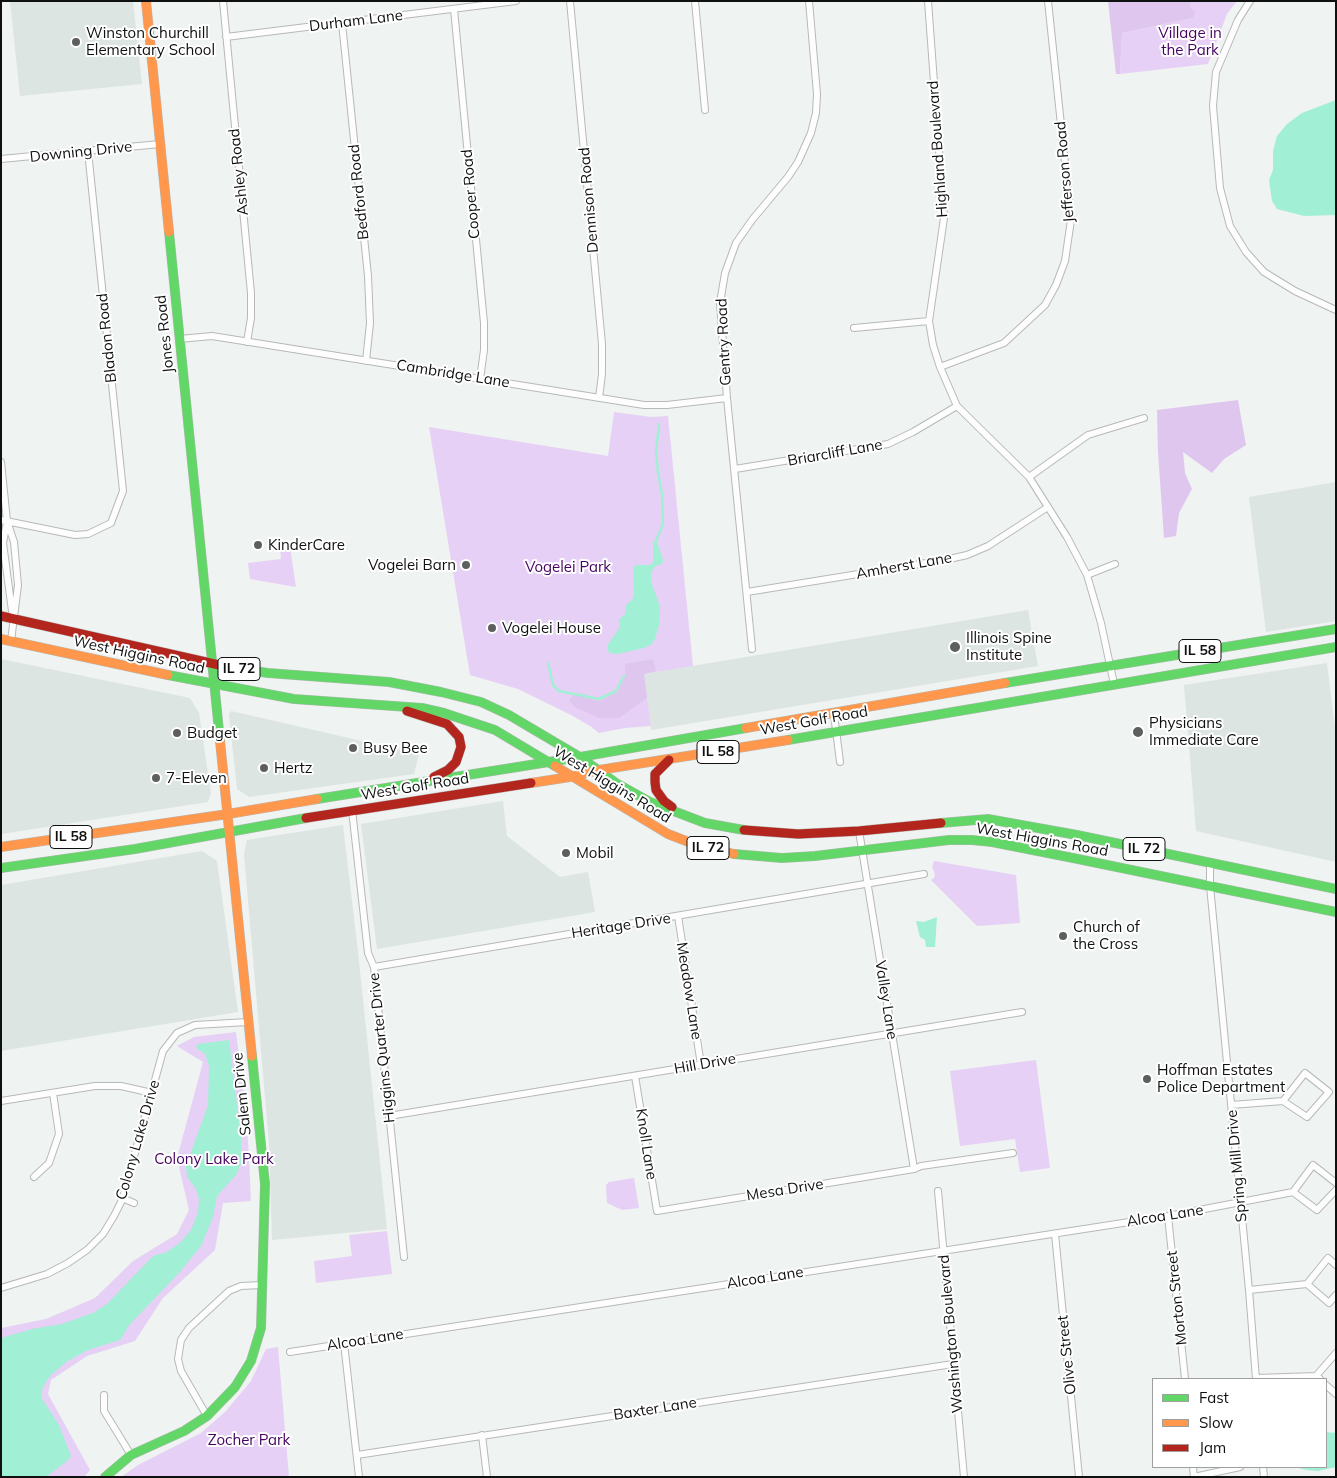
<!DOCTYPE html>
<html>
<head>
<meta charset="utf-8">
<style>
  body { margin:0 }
  #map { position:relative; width:1337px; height:1478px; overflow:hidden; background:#eff3f1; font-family:Mulish,sans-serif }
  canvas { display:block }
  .frame { position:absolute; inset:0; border:2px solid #0f1010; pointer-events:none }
  .legend { position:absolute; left:1152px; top:1378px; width:175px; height:90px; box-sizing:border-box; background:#fff; border:1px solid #9f9f9f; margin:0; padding:6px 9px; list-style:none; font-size:15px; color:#0f1010 }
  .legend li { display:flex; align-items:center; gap:10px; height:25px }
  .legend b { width:25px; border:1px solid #9f9f9f }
</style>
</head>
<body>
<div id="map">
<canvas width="1337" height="1478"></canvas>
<div class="frame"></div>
<ul class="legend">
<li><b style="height:6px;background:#63d668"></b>Fast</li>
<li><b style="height:6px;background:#ff974d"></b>Slow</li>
<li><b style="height:6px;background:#b3261e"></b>Jam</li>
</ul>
</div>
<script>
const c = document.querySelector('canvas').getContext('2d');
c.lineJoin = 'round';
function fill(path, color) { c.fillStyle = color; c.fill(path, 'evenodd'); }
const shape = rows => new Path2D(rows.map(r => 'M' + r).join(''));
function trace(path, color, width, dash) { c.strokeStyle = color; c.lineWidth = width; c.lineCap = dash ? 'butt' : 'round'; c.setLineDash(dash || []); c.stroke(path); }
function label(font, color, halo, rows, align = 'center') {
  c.font = font + ' Mulish,sans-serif'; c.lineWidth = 4; c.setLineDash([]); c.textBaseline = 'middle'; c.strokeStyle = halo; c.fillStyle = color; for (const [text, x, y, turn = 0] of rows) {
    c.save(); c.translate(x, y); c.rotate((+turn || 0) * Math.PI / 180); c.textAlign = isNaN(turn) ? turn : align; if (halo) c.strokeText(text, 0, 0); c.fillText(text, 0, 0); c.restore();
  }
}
fill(shape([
  [10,1,133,1,142,84,20,96],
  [1336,482,1336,621,1266,632,1249,497],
  [1028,610,1038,666,651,730,644,674],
  [1,659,190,698,199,713,211,793,208,802,1,834],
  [1327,663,1336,736,1336,862,1196,831,1184,685],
  [231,711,419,754,414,774,249,797,237,789,229,715],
  [503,801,507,836,560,877,588,872,595,912,377,949,361,824],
  [343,825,358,952,387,1229,272,1240,269,1143,244,854,247,840],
  [202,851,217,861,238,1012,1,1051,1,885]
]), '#dce5e1');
fill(shape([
  [1192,1,1237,1,1227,14,1208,64,1120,74,1122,33,1193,18,1190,7],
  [614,412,651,417,668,416,693,666,644,674,651,726,625,728,599,733,590,726,571,715,518,689,470,675,429,427,608,456],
  [290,547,296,587,250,579,248,563,281,559,280,548],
  [934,861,1016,875,1020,923,977,926,931,880,935,877,934,871,932,867],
  [236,1032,246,1112,249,1157,251,1201,223,1203,215,1250,163,1298,135,1341,87,1356,51,1380,48,1394,90,1470,84,1477,1,1477,1,1328,46,1319,95,1298,133,1261,177,1234,189,1210,177,1158,203,1062,177,1046,194,1037],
  [1036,1060,1050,1168,1020,1172,1015,1139,960,1146,950,1071],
  [634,1178,639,1208,622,1210,607,1203,606,1185,609,1182],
  [387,1231,392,1274,316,1283,314,1261,352,1256,349,1235],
  [278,1347,289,1477,121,1477,138,1465,201,1433,226,1411,251,1381,266,1349]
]), '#e7d0f6');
fill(shape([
  [1108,1,1192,1,1190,7,1195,12,1193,18,1122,33,1120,74,1116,74],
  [1238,400,1246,445,1224,459,1212,473,1183,452,1185,473,1192,489,1179,513,1176,536,1164,538,1158,452,1157,410],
  [653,659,656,671,644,674,647,698,619,718,599,718,574,707,569,700,574,695,600,701,617,692,625,677,625,664]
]), '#dfc6ee');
fill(shape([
  [1336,100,1336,215,1304,216,1277,209,1272,201,1269,180,1273,170,1273,151,1277,136,1287,124,1302,113],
  [653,541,656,541,658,545,663,560,662,564,655,566,651,573,651,582,660,606,659,625,655,639,652,644,644,648,617,654,609,653,607,646,620,627,619,619,625,614,626,605,632,600,634,594,633,568,636,565,650,565,653,562],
  [937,917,935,947,926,947,925,940,920,937,916,921,924,922],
  [229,1040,241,1137,241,1164,236,1175,217,1196,213,1217,201,1246,179,1273,130,1324,120,1340,88,1350,66,1362,50,1376,43,1387,41,1397,59,1425,71,1456,67,1461,46,1477,1,1477,1,1338,32,1329,62,1324,93,1313,107,1304,153,1256,167,1252,181,1242,191,1230,198,1213,199,1199,196,1189,187,1177,186,1166,208,1105,209,1066,205,1054,196,1048,198,1044],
  [1326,1432,1336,1433,1336,1467,1318,1471,1306,1470,1295,1467,1326,1467]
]), '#a1efd4');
trace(shape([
  [656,541,663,524,662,494,658,473,656,451,659,424],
  [548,663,553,685,559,691,599,699,616,691,624,676]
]), '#a1efd4', 2.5);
const street = shape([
  [223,1,251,293,251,318,247,342],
  [570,1,602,344,602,374,599,398],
  [695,1,705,110],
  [928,1,944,218,929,321,933,345,940,367,957,406,1029,477,1067,537,1087,575,1101,623,1114,684],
  [1250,1,1238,20,1216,72,1213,106,1220,188,1230,226,1246,252,1264,272,1295,291,1336,310],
  [454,9,484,323,484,350,480,379],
  [342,23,368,276,370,323,366,361],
  [226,37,516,1],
  [1,159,160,144],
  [854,328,929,321],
  [179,339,212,336,644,405,667,405,727,398],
  [940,367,1004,343,1045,305,1056,285,1065,261,1071,220,1048,1],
  [1,462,7,521,14,542,18,585,11,641],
  [735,469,888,444,913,432,957,406],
  [1029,477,1088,435,1144,418],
  [1,520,75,535,88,534,111,523,123,491,88,151],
  [7,522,3,543,12,611],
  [1087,575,1115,564],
  [747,592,945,560,967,555,988,546,1048,507],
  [752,649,727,398,720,303,725,273,736,243,752,220,788,177,798,162,811,133,816,113,817,94,809,1],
  [834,714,840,762],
  [352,810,368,953,374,967,404,1257],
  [859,831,914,1169],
  [1210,863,1210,886,1249,1290,1256,1379],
  [678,916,701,1065],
  [374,967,924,874],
  [635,1076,657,1211,914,1169,921,1166,1013,1153],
  [1,1101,95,1086,121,1086,152,1093],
  [1231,1105,1283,1101,1307,1117,1329,1092,1305,1073,1283,1101],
  [389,1116,1022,1012],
  [34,1177,49,1163,59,1134,53,1093],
  [938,1191,964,1477],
  [1293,1192,1317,1210,1336,1190],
  [122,1198,134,1203],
  [1168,1216,1185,1379],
  [1055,1234,1079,1477],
  [1307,1284,1329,1303,1336,1295],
  [1,1288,47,1274,68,1263,87,1250,103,1234,114,1216,122,1200,163,1051,177,1033,195,1025,248,1022],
  [1249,1290,1307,1284,1328,1258,1336,1265],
  [344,1343,359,1477],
  [290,1352,1168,1216,1293,1192,1313,1165,1336,1183],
  [1316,1376,1336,1353],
  [1256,1378,1316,1376,1320,1379],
  [1326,1385,1336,1394],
  [104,1395,104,1411,131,1455],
  [207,1416,181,1371,178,1359,181,1340,189,1328,229,1291,241,1286,262,1285],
  [482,1435,487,1477],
  [357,1455,953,1364],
  [1193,1467,1194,1477],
  [1263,1467,1264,1477],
  [1194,1477,1240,1467]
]);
const fast = shape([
  [169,232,220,741],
  [228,667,268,673,389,682,441,692,481,702,509,715,580,757,616,783,650,802,705,823,744,830],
  [168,675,294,699,422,708,444,713,495,730,555,766],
  [1005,683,1336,629],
  [788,740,1336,647],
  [317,799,580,757,746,728],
  [941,823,988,819,1077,835,1336,889],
  [734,854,782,858,815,856,949,840,972,840,992,842,1073,858,1336,912],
  [1,868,135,849,306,818],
  [105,1477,131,1455,184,1431,207,1416,235,1387,251,1361,261,1328,265,1184,252,1056]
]);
const slow = shape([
  [146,1,169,232],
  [1,639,168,675],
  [746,728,1005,683],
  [220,741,252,1056],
  [555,766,668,834,699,846,734,854],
  [531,783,570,777,599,770,788,740],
  [1,847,228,814,317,799]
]);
const jam = shape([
  [1,616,228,667],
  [407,711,447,724,459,737,461,747,456,762,448,770,434,777],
  [669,760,655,774,655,782,656,790,664,801,672,807],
  [306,818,531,783],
  [744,830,798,834,859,831,941,823]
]);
trace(street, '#b7b9b8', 8);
trace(fast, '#b7b9b8', 10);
trace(slow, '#b7b9b8', 10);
trace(jam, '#b7b9b8', 10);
trace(street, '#fdfdfd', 6);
trace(fast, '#63d668', 9);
trace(slow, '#ff974d', 9);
trace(jam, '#b3261e', 9);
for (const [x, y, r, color] of [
  [76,42,5,"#5d5f5f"],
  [258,545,5,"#5d5f5f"],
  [466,565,5,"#5d5f5f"],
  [492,628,5,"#5d5f5f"],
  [955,647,6,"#5d5f5f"],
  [1138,732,6,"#5d5f5f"],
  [177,733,5,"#5d5f5f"],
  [353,748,5,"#5d5f5f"],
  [264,768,5,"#5d5f5f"],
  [156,778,5,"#5d5f5f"],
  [566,853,5,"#5d5f5f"],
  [1063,936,5,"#5d5f5f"],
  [1147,1079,5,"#5d5f5f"]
]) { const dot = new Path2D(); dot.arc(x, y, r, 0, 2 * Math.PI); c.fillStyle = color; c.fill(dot); trace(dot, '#fff', 2); }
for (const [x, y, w] of [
  [1200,651,42],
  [239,669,42],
  [718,752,42],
  [71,837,42],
  [708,848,42],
  [1144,849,42]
]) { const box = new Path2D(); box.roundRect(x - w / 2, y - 11.5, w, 23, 4); c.fillStyle = '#fff'; c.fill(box); trace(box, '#0f1010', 1); }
label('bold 14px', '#0f1010', null, [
  ["IL 58",1200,651],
  ["IL 72",239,669],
  ["IL 58",718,752],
  ["IL 58",71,837],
  ["IL 72",708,848],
  ["IL 72",1144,849]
]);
label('15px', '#0f1010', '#fff', [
  ["Durham Lane",356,21,-7],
  ["Highland Boulevard",938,149,-94],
  ["Downing Drive",81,152,-6],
  ["Ashley Road",239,172,-96],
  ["Jefferson Road",1065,172,-95],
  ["Bedford Road",359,192,-96],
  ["Cooper Road",471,194,-95],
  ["Dennison Road",589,200,-95],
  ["Jones Road",165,334,-96],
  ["Bladon Road",107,338,-96],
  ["Gentry Road",724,342,-93],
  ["Cambridge Lane",453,374,9],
  ["Briarcliff Lane",835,453,-10],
  ["Amherst Lane",904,566,-10],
  ["West Higgins Road",139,655,12],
  ["West Golf Road",814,721,-10],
  ["West Higgins Road",612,785,31],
  ["West Golf Road",415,787,-9],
  ["West Higgins Road",1042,840,10],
  ["Heritage Drive",621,926,-9],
  ["Meadow Lane",689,991,81],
  ["Valley Lane",886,1000,81],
  ["Higgins Quarter Drive",382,1048,-96],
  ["Hill Drive",705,1064,-10],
  ["Salem Drive",242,1094,-96],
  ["Colony Lake Drive",138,1140,-74],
  ["Knoll Lane",646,1144,81],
  ["Spring Mill Drive",1237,1166,-95],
  ["Mesa Drive",785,1190,-9],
  ["Alcoa Lane",1165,1216,-9],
  ["Alcoa Lane",765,1278,-9],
  ["Morton Street",1177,1298,-96],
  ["Washington Boulevard",951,1334,-95],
  ["Alcoa Lane",365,1340,-9],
  ["Olive Street",1067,1355,-96],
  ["Baxter Lane",655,1409,-9]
]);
label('15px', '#0f1010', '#fff', [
  ["Winston Churchill",86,33],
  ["Elementary School",86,50],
  ["KinderCare",268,545],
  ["Vogelei Barn",456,565,"right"],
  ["Vogelei House",502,628],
  ["Illinois Spine",966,638],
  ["Institute",966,655],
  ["Physicians",1149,723],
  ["Immediate Care",1149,740],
  ["Budget",187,733],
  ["Busy Bee",363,748],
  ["Hertz",274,768],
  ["7-Eleven",166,778],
  ["Mobil",576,853],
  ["Church of",1073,927],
  ["the Cross",1073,944],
  ["Hoffman Estates",1157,1070],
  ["Police Department",1157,1087]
], 'left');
label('15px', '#460460', '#fff', [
  ["Village in",1190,33],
  ["the Park",1190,50],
  ["Vogelei Park",568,567],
  ["Colony Lake Park",214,1159],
  ["Zocher Park",249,1440]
]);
</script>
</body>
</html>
